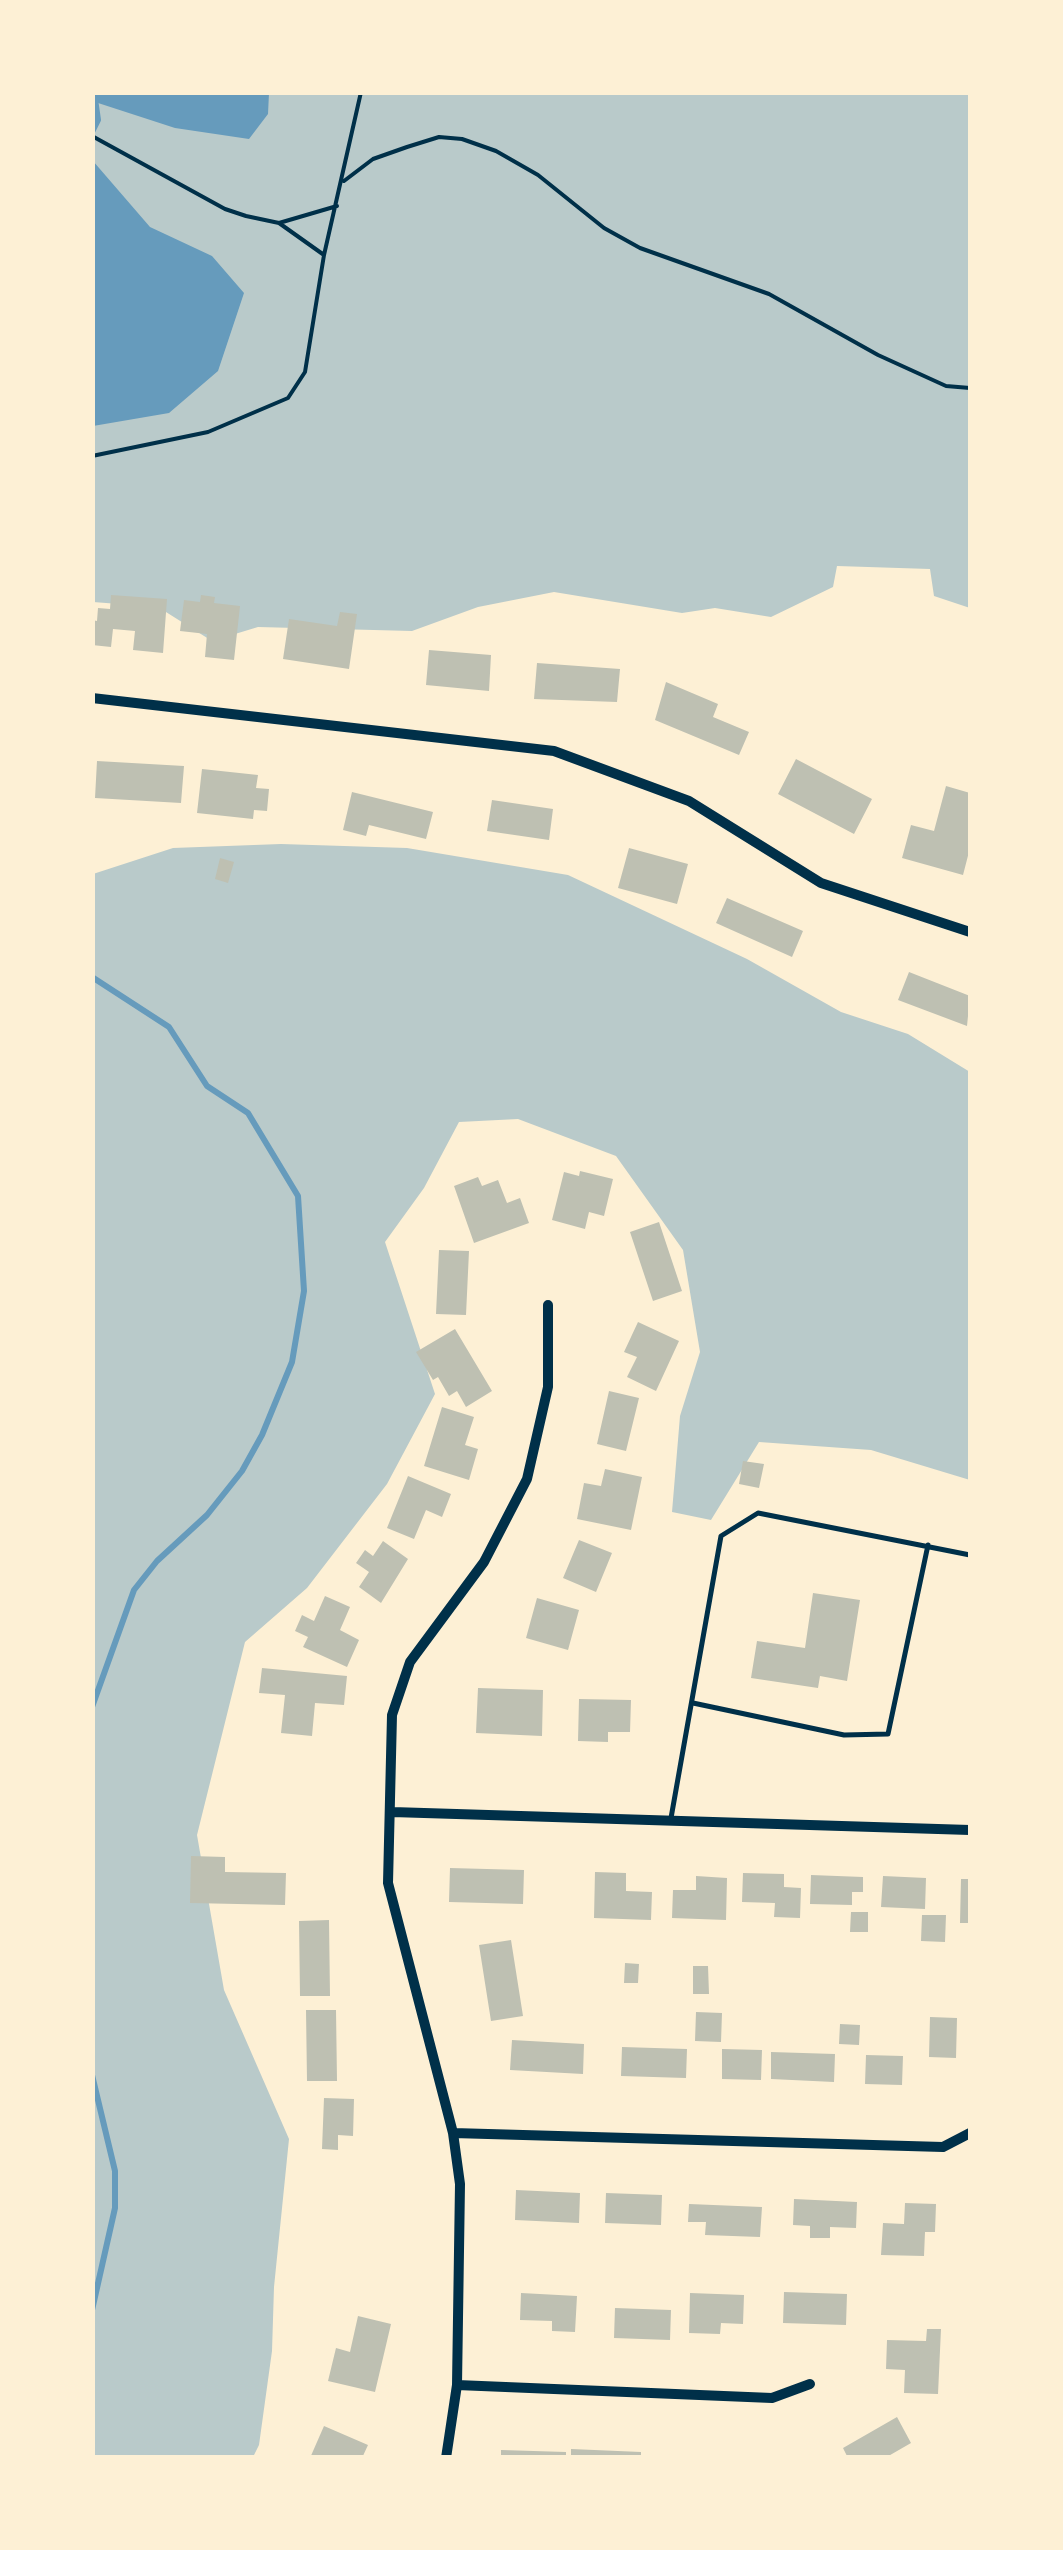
<!DOCTYPE html>
<html>
<head>
<meta charset="utf-8">
<style>
  body { margin:0 }
  #map { position:relative; width:1063px; height:2550px; overflow:hidden; background:#fdf0d5; font-family:"Fira Sans Condensed",sans-serif }
  canvas { display:block }
  .frame { position:absolute; inset:0; border:95px solid #fdf0d5; pointer-events:none }
</style>
</head>
<body>
<div id="map">
<canvas width="1063" height="2550"></canvas>
<div class="frame"></div>
</div>
<script>
const c = document.querySelector('canvas').getContext('2d');
c.lineJoin = 'round';
function fill(path, color) { c.fillStyle = color; c.fill(path, 'evenodd'); }
const shape = rows => new Path2D(rows.map(r => 'M' + r).join(''));
function trace(path, color, width, dash) { c.strokeStyle = color; c.lineWidth = width; c.lineCap = dash ? 'butt' : 'round'; c.setLineDash(dash || []); c.stroke(path); }
fill(shape([
  [92,93,970,93,970,608,934,596,930,569,837,566,833,587,771,617,715,608,682,613,554,592,478,607,412,631,258,627,212,641,158,607,93,602],
  [281,844,407,848,568,875,747,959,841,1012,908,1034,970,1072,970,1480,871,1450,759,1442,711,1520,672,1512,680,1416,700,1352,683,1250,616,1156,518,1119,459,1122,424,1188,385,1242,435,1394,387,1484,307,1588,245,1642,197,1835,224,1990,289,2139,274,2287,272,2351,259,2445,253,2457,93,2457,93,874,173,848]
]), '#b9caca');
fill(shape([
  [92,93,93,92,269,93,268,114,249,139,175,128,95,102],
  [93,161,150,227,212,256,244,293,218,371,169,413,93,426]
]), '#669bbc');
trace(shape([
  [92,132,98,120,94,92],
  [92,977,169,1027,207,1086,248,1113,298,1196,304,1291,292,1362,262,1435,242,1471,207,1515,157,1561,134,1590,92,1707],
  [92,2075,115,2171,115,2208,92,2310]
]), '#669bbc', 6);
fill(shape([
  [111,595,167,599,163,653,133,650,135,631,113,629,111,647,92,645,92,620,97,621,98,608,110,609],
  [201,595,215,597,214,603,240,606,234,660,205,657,207,634,180,631,184,600,200,602],
  [340,612,357,614,349,669,283,659,289,619,337,626],
  [429,650,491,655,489,691,426,685],
  [537,663,620,669,617,702,534,699],
  [666,682,718,704,713,717,749,732,739,755,655,720],
  [796,759,872,799,854,834,778,794],
  [97,761,184,766,181,803,95,798],
  [202,769,258,775,256,788,269,789,267,811,254,810,253,819,197,813],
  [946,786,970,793,970,848,963,875,902,858,911,825,934,831],
  [352,792,433,812,426,839,369,825,366,836,343,830],
  [492,800,553,809,549,840,487,831],
  [629,848,688,864,677,904,618,888],
  [220,858,234,862,228,883,215,879],
  [727,898,803,931,792,957,716,923],
  [909,972,970,996,967,1026,898,1000],
  [580,1171,613,1179,604,1216,589,1212,585,1229,552,1220,564,1172,579,1176],
  [478,1177,482,1186,498,1180,507,1203,520,1198,529,1223,474,1243,454,1186],
  [659,1222,682,1291,653,1301,630,1232],
  [439,1250,469,1251,466,1315,436,1314],
  [638,1322,679,1341,656,1391,627,1377,637,1357,624,1352],
  [455,1329,492,1391,466,1407,457,1391,449,1396,438,1377,433,1380,416,1352],
  [609,1391,639,1398,626,1451,597,1444],
  [442,1407,474,1417,465,1445,478,1449,469,1480,424,1466],
  [743,1461,764,1464,759,1488,739,1484],
  [605,1469,642,1477,631,1530,577,1519,584,1483,601,1486],
  [408,1476,451,1494,442,1517,426,1510,414,1539,387,1528],
  [579,1540,612,1553,596,1592,563,1578],
  [383,1541,408,1559,381,1603,359,1587,369,1572,356,1563,365,1550,373,1556],
  [813,1593,860,1600,847,1681,820,1676,818,1688,751,1678,757,1641,805,1648],
  [325,1596,350,1607,340,1630,359,1640,347,1667,303,1647,308,1637,295,1631,302,1615,314,1621],
  [537,1598,579,1610,568,1650,526,1638],
  [262,1668,347,1676,344,1705,315,1703,312,1736,281,1733,285,1695,259,1693],
  [478,1688,543,1690,542,1736,476,1733],
  [579,1699,631,1700,630,1732,608,1732,608,1742,578,1741],
  [191,1856,225,1857,225,1872,286,1873,285,1905,190,1903],
  [450,1868,524,1870,523,1904,449,1902],
  [595,1872,626,1873,626,1891,652,1892,651,1920,594,1918],
  [743,1873,784,1874,784,1887,801,1888,800,1918,774,1917,775,1903,742,1902],
  [811,1875,863,1877,863,1892,852,1892,852,1905,810,1904],
  [696,1876,727,1878,726,1920,672,1918,673,1890,696,1890],
  [883,1876,926,1878,925,1909,881,1907],
  [961,1879,970,1879,970,1923,960,1923],
  [851,1912,868,1912,868,1932,850,1932],
  [922,1915,946,1915,945,1942,921,1941],
  [329,1920,330,1996,300,1996,299,1921],
  [511,1940,523,2016,491,2021,479,1945],
  [625,1963,639,1964,638,1983,624,1983],
  [693,1966,708,1966,709,1994,693,1994],
  [306,2010,336,2010,337,2081,307,2081],
  [696,2012,722,2013,721,2042,695,2041],
  [930,2017,957,2018,956,2058,929,2057],
  [840,2024,860,2025,859,2045,839,2044],
  [512,2040,584,2044,583,2074,510,2070],
  [622,2047,687,2049,686,2078,621,2076],
  [722,2049,762,2050,761,2080,722,2079],
  [771,2052,835,2054,834,2082,771,2079],
  [866,2055,903,2056,902,2085,865,2084],
  [324,2098,354,2099,353,2136,338,2135,338,2150,322,2149],
  [516,2190,580,2193,579,2223,515,2220],
  [606,2193,662,2195,661,2225,605,2223],
  [794,2199,857,2202,856,2228,830,2227,830,2238,810,2238,810,2226,793,2225],
  [905,2203,936,2204,935,2232,925,2232,924,2256,881,2255,883,2223,904,2224],
  [689,2204,762,2207,760,2237,705,2235,706,2222,688,2222],
  [784,2292,847,2294,846,2325,783,2323],
  [521,2293,577,2296,575,2332,552,2331,552,2321,520,2320],
  [690,2293,744,2295,743,2324,721,2323,720,2334,689,2333],
  [615,2308,671,2310,670,2340,614,2338],
  [358,2316,391,2324,375,2392,328,2381,336,2348,350,2352],
  [927,2329,941,2329,938,2394,904,2393,905,2370,886,2369,887,2340,926,2341],
  [897,2417,911,2443,885,2458,848,2458,843,2448],
  [324,2426,368,2445,362,2458,310,2458],
  [571,2449,641,2452,641,2458,571,2458],
  [501,2450,566,2452,566,2458,501,2458]
]), '#bec0b2');
trace(shape([
  [92,136,225,209,246,216,279,223,337,206],
  [344,181,373,159,407,147,439,137,462,139,496,151,538,175,604,228,640,248,769,294,878,355,946,386,970,388],
  [279,223,324,255],
  [92,456,208,432,288,398,305,372,324,255,361,92]
]), '#003049', 4);
trace(shape([
  [693,1703,844,1735,888,1734,928,1545],
  [671,1818,721,1536,758,1513,970,1555]
]), '#003049', 5);
trace(shape([
  [92,698,554,751,689,801,821,883,970,932],
  [392,1812,970,1830],
  [453,2133,943,2147,970,2133],
  [457,2385,772,2398,810,2384],
  [446,2458,457,2385,460,2184,453,2133,388,1883,392,1715,410,1662,484,1562,527,1479,548,1387,548,1305]
]), '#003049', 10);
</script>
</body>
</html>
